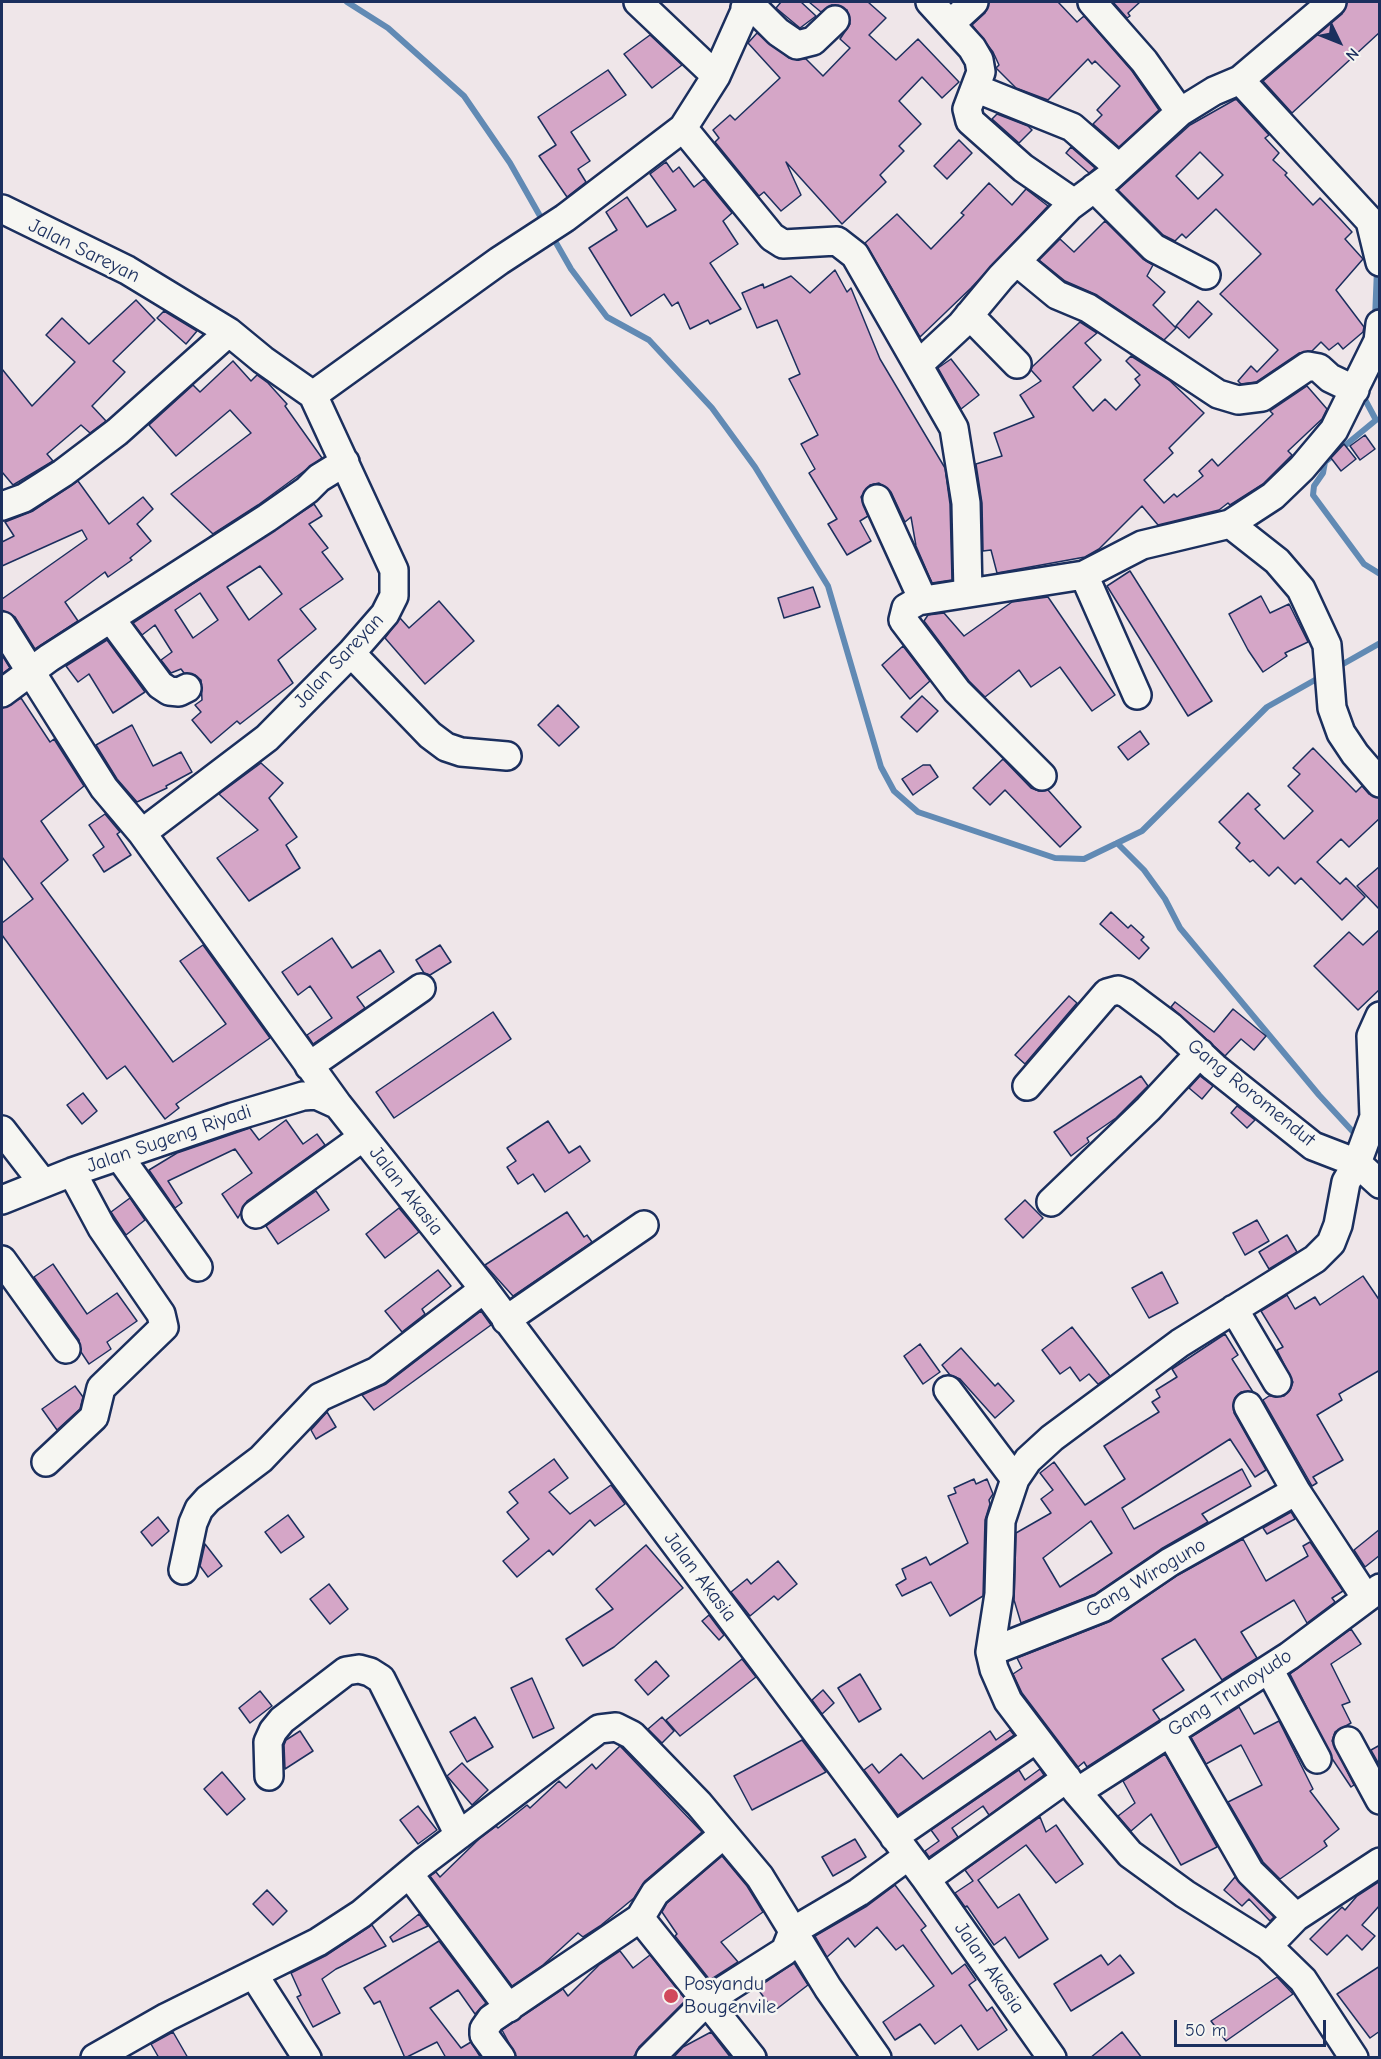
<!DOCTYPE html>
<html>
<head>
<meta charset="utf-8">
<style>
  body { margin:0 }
  #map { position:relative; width:1381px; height:2059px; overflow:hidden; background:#efe6e9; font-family:"Comic Neue",sans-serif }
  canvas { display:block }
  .frame { position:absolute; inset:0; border:3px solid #1b2f5e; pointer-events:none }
  .north { position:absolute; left:1309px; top:12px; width:60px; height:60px; -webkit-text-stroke:4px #f6f6f2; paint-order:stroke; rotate:133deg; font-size:16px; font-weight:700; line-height:24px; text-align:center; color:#1b2f5e }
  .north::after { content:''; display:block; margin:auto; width:21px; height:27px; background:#1b2f5e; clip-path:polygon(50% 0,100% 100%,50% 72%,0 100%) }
  .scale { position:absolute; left:1174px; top:2020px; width:152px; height:27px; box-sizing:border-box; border:3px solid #1b2f5e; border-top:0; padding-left:8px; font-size:18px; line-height:21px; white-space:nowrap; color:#1b2f5e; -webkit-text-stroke:4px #f6f6f2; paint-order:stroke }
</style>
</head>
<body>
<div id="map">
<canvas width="1381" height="2059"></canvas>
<div class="frame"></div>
<div class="north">N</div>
<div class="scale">50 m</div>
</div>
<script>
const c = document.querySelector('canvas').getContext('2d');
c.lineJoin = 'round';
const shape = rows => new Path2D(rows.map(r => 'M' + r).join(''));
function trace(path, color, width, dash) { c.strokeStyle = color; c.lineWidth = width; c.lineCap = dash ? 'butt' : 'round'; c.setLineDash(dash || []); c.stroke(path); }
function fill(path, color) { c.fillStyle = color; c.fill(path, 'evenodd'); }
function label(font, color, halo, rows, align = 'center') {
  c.font = font + ' "Comic Neue",sans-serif'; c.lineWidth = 5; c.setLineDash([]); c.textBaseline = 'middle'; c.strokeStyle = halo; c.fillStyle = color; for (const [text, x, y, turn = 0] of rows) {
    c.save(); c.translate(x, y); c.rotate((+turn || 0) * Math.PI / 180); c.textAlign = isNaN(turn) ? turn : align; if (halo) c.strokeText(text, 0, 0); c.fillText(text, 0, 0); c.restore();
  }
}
trace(shape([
  [347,2,388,28,464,96,510,163,544,223],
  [551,234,571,269,607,317,649,340,712,408,755,467,828,586,881,767,894,791,918,812,1055,858,1084,859,1142,831,1267,707,1322,676],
  [1375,319,1377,269],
  [1362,394,1376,420,1325,462,1323,473,1314,486,1313,495,1364,564,1380,574],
  [1336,668,1380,643],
  [1117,843,1144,870,1165,899,1180,928,1319,1095,1355,1134,1356,1140]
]), '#618ab4', 6);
const building = shape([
  [781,2,801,2,816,16,800,28,776,8,781,2],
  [809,2,868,2,886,18,869,35,896,60,918,39,959,82,942,98,922,77,899,101,921,124,899,146,904,151,880,175,886,182,842,224,786,162,801,195,781,211,764,192,759,196,715,142,719,138,713,130,730,115,735,120,780,78,748,43,757,33,789,58,806,59,823,76,850,48,840,39,850,24,847,10,832,5,821,12,809,2],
  [989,2,1058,2,1077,22,1084,16,1132,71,1159,110,1119,147,1093,124,1102,115,1097,110,1120,86,1095,61,1092,64,1088,59,1048,100,1016,88,996,68,999,65,993,52,972,25,985,13,989,2],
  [1113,2,1140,2,1128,13,1130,16,1127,18,1113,2],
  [1347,2,1380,2,1380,32,1292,113,1263,81,1342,14,1347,2],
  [650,35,682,65,652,88,624,54,650,35],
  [608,70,626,95,571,132,590,161,578,169,586,182,567,197,539,156,556,145,538,117,608,70],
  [1236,99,1269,135,1265,138,1279,153,1273,160,1287,173,1285,175,1313,205,1320,198,1341,220,1352,232,1345,239,1363,259,1336,290,1364,327,1363,332,1343,349,1338,343,1329,350,1321,342,1312,351,1299,353,1256,382,1241,384,1238,381,1251,366,1257,372,1278,350,1220,294,1261,254,1216,209,1186,238,1182,234,1175,241,1163,235,1118,190,1190,125,1236,99],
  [1200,152,1223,175,1198,199,1176,176,1200,152],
  [997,114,1028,126,1032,130,1019,143,992,119,997,114],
  [959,140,972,153,947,179,934,166,959,140],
  [1071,147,1095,168,1089,173,1066,153,1071,147],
  [666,162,673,172,679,167,694,187,704,179,732,213,723,221,738,244,710,263,741,309,710,324,708,320,690,329,678,302,672,306,664,294,631,316,589,248,617,230,606,212,627,197,647,227,676,210,650,174,666,162],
  [989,183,1012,205,1026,189,1048,206,971,288,920,337,865,243,897,214,931,249,964,215,961,213,989,183],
  [1105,221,1143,259,1153,265,1147,276,1165,292,1153,305,1176,328,1164,340,1097,295,1065,281,1039,260,1060,239,1074,252,1105,221],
  [835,270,847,292,851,288,880,359,945,468,950,504,952,580,932,583,916,546,911,517,905,522,891,492,879,483,870,485,861,497,868,516,860,521,871,541,847,555,828,524,837,519,809,473,815,469,801,444,818,435,789,379,800,374,777,320,757,328,742,293,763,284,764,288,791,276,810,293,835,270],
  [136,300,155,320,113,361,125,372,92,406,106,421,90,433,81,425,47,454,53,461,13,485,2,472,2,369,32,406,75,362,46,335,62,318,89,344,136,300],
  [1198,301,1212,314,1189,338,1176,326,1198,301],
  [164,311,197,331,186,344,157,318,164,311],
  [1080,322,1097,333,1085,343,1101,360,1073,387,1093,411,1105,399,1116,410,1140,385,1135,379,1140,375,1126,361,1131,356,1169,380,1204,413,1169,448,1173,453,1144,480,1164,503,1174,494,1177,497,1203,476,1199,471,1212,459,1218,466,1273,414,1270,411,1307,386,1327,409,1322,419,1288,451,1292,455,1263,484,1230,505,1228,503,1219,510,1158,525,1142,506,1099,549,1085,557,997,573,991,550,983,551,982,503,976,464,1002,456,994,433,1034,417,1020,395,1041,381,1031,370,1032,367,1080,322],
  [951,359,979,395,961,409,938,368,951,359],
  [233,361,251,381,257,375,268,383,287,404,285,406,322,458,258,505,213,534,171,494,251,433,230,410,176,456,149,425,193,385,200,392,233,361],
  [1365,435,1375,449,1360,460,1350,446,1365,435],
  [1344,444,1356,459,1341,471,1331,458,1344,444],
  [78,481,109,524,143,497,153,509,137,524,151,541,130,558,132,560,108,577,105,572,65,602,78,621,35,649,15,617,2,610,2,599,87,539,82,530,2,566,2,542,14,536,5,522,33,511,78,481],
  [314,504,322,516,309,524,328,548,322,552,343,579,300,609,316,629,278,660,293,683,240,724,237,721,211,743,192,720,201,712,195,705,202,700,201,680,195,675,184,673,181,669,171,673,161,660,172,652,155,625,142,635,133,623,314,504],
  [260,566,282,594,249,620,227,587,260,566],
  [200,593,218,620,193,638,175,610,200,593],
  [1130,571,1212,701,1188,716,1107,586,1130,571],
  [813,587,820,607,784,618,778,598,813,587],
  [1261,596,1270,613,1289,604,1308,642,1285,653,1287,656,1263,672,1248,650,1229,614,1261,596],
  [1048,597,1115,695,1092,711,1060,667,1031,687,1019,670,985,697,969,681,924,621,928,615,944,613,964,636,1012,602,1048,597],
  [439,601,474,641,425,684,385,638,400,618,409,628,439,601],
  [107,640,145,692,113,713,89,674,78,682,66,666,107,640],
  [903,646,930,681,910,699,882,665,903,646],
  [2,655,10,668,2,674,2,655],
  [922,696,938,711,917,732,901,717,922,696],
  [21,698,50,742,54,739,84,786,41,821,68,860,41,883,173,1062,226,1024,180,961,203,945,270,1038,176,1104,179,1108,165,1119,125,1066,107,1079,2,935,2,923,33,899,2,857,2,708,21,698],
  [558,705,579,727,559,746,538,725,558,705],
  [132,725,153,766,181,752,192,772,166,786,167,788,137,802,117,779,96,745,132,725],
  [1140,731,1149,744,1128,760,1118,747,1140,731],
  [1313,748,1356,792,1362,786,1369,794,1380,798,1380,818,1349,847,1341,839,1317,862,1340,884,1346,878,1365,897,1342,920,1301,878,1295,884,1278,867,1269,876,1253,860,1250,862,1236,848,1240,843,1219,822,1248,793,1260,805,1255,809,1284,839,1313,811,1288,786,1300,774,1293,768,1313,748],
  [1003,759,1031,788,1039,791,1048,790,1081,827,1060,847,1005,790,990,805,973,788,1003,759],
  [261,763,283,783,269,798,297,837,286,845,300,868,249,901,217,858,258,830,219,794,261,763],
  [923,765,930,765,938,777,913,795,902,779,923,765],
  [105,814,120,832,117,834,131,855,104,872,93,855,104,847,89,825,105,814],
  [1380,866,1380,910,1357,886,1380,866],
  [1111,912,1128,928,1131,925,1144,937,1141,940,1149,948,1139,959,1100,924,1111,912],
  [1380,929,1380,989,1358,1010,1314,966,1349,932,1363,945,1380,929],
  [332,938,352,968,380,950,394,972,357,997,365,1008,313,1044,307,1035,332,1018,310,986,298,995,282,972,332,938],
  [440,945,451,962,430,975,424,973,416,960,440,945],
  [1069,996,1077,1003,1025,1064,1015,1055,1069,996],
  [1175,1002,1214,1032,1233,1009,1266,1036,1254,1050,1241,1039,1225,1056,1171,1007,1175,1002],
  [493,1012,511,1039,394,1118,376,1092,493,1012],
  [1141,1076,1148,1086,1116,1118,1087,1138,1089,1142,1071,1156,1054,1132,1141,1076],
  [1200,1076,1213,1086,1202,1099,1189,1088,1200,1076],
  [83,1093,97,1111,82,1124,67,1105,83,1093],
  [1237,1106,1255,1120,1247,1128,1231,1113,1237,1106],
  [286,1120,303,1144,317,1134,325,1145,247,1201,238,1218,222,1194,252,1173,235,1149,168,1181,182,1203,175,1208,149,1170,177,1153,250,1128,259,1140,286,1120],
  [548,1121,569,1153,580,1146,590,1161,545,1192,533,1174,518,1184,507,1167,516,1161,507,1148,548,1121],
  [316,1191,329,1210,278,1244,266,1226,316,1191],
  [130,1198,145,1220,126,1235,111,1212,130,1198],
  [1025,1200,1043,1218,1023,1238,1005,1219,1025,1200],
  [399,1208,419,1232,385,1258,366,1234,399,1208],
  [567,1212,584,1237,587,1235,592,1242,513,1296,485,1265,567,1212],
  [1257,1220,1269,1241,1245,1255,1233,1233,1257,1220],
  [1287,1235,1297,1252,1269,1269,1259,1252,1287,1235],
  [53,1264,87,1314,117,1293,137,1321,107,1342,111,1349,89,1364,81,1352,79,1340,34,1277,53,1264],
  [438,1270,451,1286,422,1309,425,1314,402,1332,385,1311,438,1270],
  [1162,1272,1178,1303,1149,1318,1132,1288,1162,1272],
  [1363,1276,1380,1301,1380,1370,1339,1394,1342,1400,1317,1415,1343,1460,1313,1477,1317,1483,1312,1486,1263,1400,1269,1396,1284,1396,1290,1390,1293,1382,1277,1350,1283,1347,1261,1311,1287,1295,1295,1309,1315,1297,1320,1305,1363,1276],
  [481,1311,491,1325,374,1410,362,1395,386,1384,481,1311],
  [1072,1327,1110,1376,1098,1384,1089,1374,1080,1381,1070,1367,1060,1374,1042,1350,1072,1327],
  [1225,1334,1238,1355,1232,1359,1253,1392,1241,1392,1235,1398,1234,1413,1266,1470,1255,1477,1230,1439,1122,1508,1134,1529,1242,1469,1251,1486,1202,1514,1208,1522,1161,1549,1095,1594,1021,1623,1014,1600,1016,1533,1051,1513,1041,1499,1053,1490,1040,1473,1054,1462,1085,1505,1125,1479,1104,1446,1159,1412,1152,1402,1160,1397,1156,1390,1177,1377,1172,1369,1225,1334],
  [1091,1521,1112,1553,1060,1587,1043,1558,1091,1521],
  [920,1344,940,1372,923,1384,904,1356,920,1344],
  [961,1348,995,1386,998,1383,1014,1401,995,1418,960,1379,950,1375,942,1365,961,1348],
  [75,1386,83,1397,80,1409,57,1430,42,1409,75,1386],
  [327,1412,336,1427,316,1439,311,1430,327,1412],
  [554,1459,568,1478,549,1492,570,1514,611,1485,625,1504,595,1526,590,1520,553,1555,549,1550,517,1577,503,1561,529,1539,507,1512,518,1503,509,1492,554,1459],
  [974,1479,976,1484,987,1479,993,1494,989,1500,990,1504,985,1520,983,1596,950,1616,931,1582,902,1596,896,1585,906,1579,902,1569,926,1557,930,1565,968,1543,948,1496,956,1493,954,1488,974,1479],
  [1291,1512,1295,1519,1267,1534,1263,1528,1291,1512],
  [288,1515,304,1537,281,1553,265,1532,288,1515],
  [158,1517,169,1531,152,1546,141,1532,158,1517],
  [1380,1529,1380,1555,1365,1567,1354,1550,1380,1529],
  [1243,1539,1266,1581,1308,1556,1303,1546,1310,1542,1343,1591,1332,1598,1335,1602,1307,1623,1294,1600,1241,1632,1257,1658,1222,1680,1195,1639,1162,1659,1184,1690,1153,1710,1160,1720,1087,1767,1084,1762,1078,1767,1022,1693,1013,1674,1022,1668,1017,1658,1111,1621,1178,1575,1243,1539],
  [205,1544,222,1566,208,1577,200,1566,205,1544],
  [646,1545,683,1588,614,1647,583,1666,566,1639,613,1609,596,1589,646,1545],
  [778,1561,797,1584,778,1600,774,1596,750,1616,731,1592,747,1579,751,1584,778,1561],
  [329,1584,348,1609,330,1624,310,1599,329,1584],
  [709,1615,724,1635,719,1640,702,1621,709,1615],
  [1351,1629,1361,1644,1331,1664,1350,1702,1342,1705,1351,1723,1335,1732,1332,1741,1354,1785,1351,1787,1333,1760,1290,1674,1351,1629],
  [742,1659,756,1677,680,1736,666,1720,742,1659],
  [656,1661,669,1676,648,1695,635,1680,656,1661],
  [860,1674,881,1709,859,1722,838,1688,860,1674],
  [532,1678,554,1728,533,1738,511,1688,532,1678],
  [823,1690,834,1703,822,1714,812,1700,823,1690],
  [260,1691,272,1706,250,1723,239,1708,260,1691],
  [1239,1707,1254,1734,1279,1721,1313,1789,1310,1791,1339,1829,1324,1841,1327,1846,1280,1879,1263,1862,1228,1802,1262,1785,1241,1745,1206,1764,1191,1737,1239,1707],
  [475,1717,493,1747,467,1762,450,1732,475,1717],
  [662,1717,674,1731,662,1743,648,1729,662,1717],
  [1010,1730,1014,1735,898,1815,864,1770,872,1764,879,1773,901,1754,923,1779,990,1731,996,1740,1010,1730],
  [300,1731,313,1751,285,1769,284,1745,286,1740,300,1731],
  [802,1740,826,1772,752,1810,734,1776,802,1740],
  [1380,1745,1380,1766,1371,1750,1380,1745],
  [620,1746,702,1832,645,1881,634,1898,600,1926,583,1937,578,1933,543,1965,512,1986,430,1876,436,1872,440,1877,479,1839,496,1826,498,1828,527,1805,530,1808,559,1781,566,1788,592,1764,596,1769,620,1746],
  [1165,1754,1217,1847,1181,1865,1151,1814,1131,1831,1118,1816,1135,1803,1123,1781,1165,1754],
  [462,1763,488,1790,472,1805,447,1776,462,1763],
  [1040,1769,1044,1775,989,1815,983,1806,952,1828,958,1837,929,1857,925,1851,939,1841,931,1830,1019,1770,1025,1780,1040,1769],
  [222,1772,245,1799,227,1815,204,1789,222,1772],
  [418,1806,437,1830,418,1844,400,1820,418,1806],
  [1040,1817,1046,1832,1056,1825,1083,1864,1056,1883,1026,1845,978,1880,998,1908,1019,1894,1048,1939,1019,1958,1005,1937,994,1945,967,1906,965,1907,955,1893,973,1881,965,1870,1040,1817],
  [855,1839,866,1857,833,1876,822,1857,855,1839],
  [722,1856,747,1886,763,1912,721,1942,738,1962,710,1980,675,1936,677,1934,662,1912,667,1903,722,1856],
  [1235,1877,1274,1917,1270,1921,1249,1899,1242,1906,1224,1890,1235,1877],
  [1380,1881,1380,1905,1362,1925,1375,1936,1362,1950,1347,1935,1327,1955,1310,1939,1342,1907,1345,1910,1357,1896,1380,1881],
  [895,1885,926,1926,921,1930,952,1974,965,1964,976,1980,969,1985,987,2011,992,2007,1007,2030,978,2050,961,2025,935,2044,920,2024,895,2040,883,2022,934,1986,903,1945,896,1950,877,1927,855,1947,848,1938,827,1957,815,1936,867,1906,895,1885],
  [267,1890,287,1911,273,1925,253,1904,267,1890],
  [419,1914,428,1926,393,1942,390,1937,419,1914],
  [372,1925,386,1946,336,1969,322,1979,340,2013,313,2027,297,1997,301,1995,291,1973,327,1955,372,1925],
  [439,1941,486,2003,475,2014,458,1990,430,2008,461,2048,471,2042,481,2058,446,2058,437,2042,405,2058,380,2001,374,2004,364,1988,439,1941],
  [620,1951,633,1968,650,1955,686,2000,639,2047,635,2055,632,2058,517,2058,502,2030,563,1989,568,1996,599,1965,620,1951],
  [1101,1955,1108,1965,1120,1955,1134,1973,1071,2011,1054,1984,1101,1955],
  [794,1963,808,1985,774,2011,757,1988,794,1963],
  [1380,1966,1380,2031,1370,2038,1337,1994,1380,1966],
  [1277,1977,1293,1994,1226,2041,1211,2021,1277,1977],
  [173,2032,188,2058,159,2058,151,2044,173,2032],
  [711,2032,731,2058,673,2058,683,2047,711,2032],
  [1122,2032,1142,2058,1090,2058,1122,2032]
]);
fill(building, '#d5a6c7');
trace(building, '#1b2f5e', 1.5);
const minor = shape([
  [638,2,716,76],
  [930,2,972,48,979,60,981,72,967,109,970,121,1023,168,1074,203],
  [1092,2,1144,61,1180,112,1214,91,1240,80],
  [1332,2,1240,80,1370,221,1380,262],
  [745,8,758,12,778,32,797,45,813,41,835,20],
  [950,24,974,2],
  [975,88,1072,127,1119,168],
  [683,128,772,237,783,244,837,241,855,255,954,428,966,503,968,593],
  [1094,188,1154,248,1206,275],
  [2,209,127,270,229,332,263,360,313,395,394,570,394,596,385,614,351,653,267,738,142,833,338,1105,484,1289,770,1670,926,1879,1052,2058],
  [1017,262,1057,295,1088,308,1218,394,1238,400,1262,397,1308,366,1319,368,1330,378,1355,390],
  [969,315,1017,364],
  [918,365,961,325,1001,277,1069,207,1108,178,1180,112],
  [313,395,499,261,565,218,683,128,716,76,749,2],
  [877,499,923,600],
  [2,506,24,498,63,473,117,432,229,332],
  [1230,524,1277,561,1301,589,1327,645,1332,708,1341,733,1355,754,1380,783],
  [1084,575,1137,695],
  [111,619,160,685,169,691,179,692,187,688],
  [2,626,104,788,142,833],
  [351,653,430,735,446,747,461,752,507,756],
  [2,693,49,658,267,518,307,490,319,478,345,462],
  [1042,776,957,691,903,620,906,608,918,601,1084,575,1142,545,1230,524,1273,496,1302,468,1334,430,1378,341,1380,324],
  [309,1066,421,988],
  [1027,1086,1107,993,1118,990,1126,993,1170,1026,1214,1067,1313,1146,1357,1163,1380,1184],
  [2,1130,43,1183],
  [119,1156,198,1267],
  [2,1200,72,1172,233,1117,303,1096,316,1095,338,1105],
  [1051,1202,1148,1109,1200,1053],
  [256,1214,363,1137],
  [2,1260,66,1349],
  [1234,1309,1277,1382],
  [506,1320,644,1225],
  [948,1390,1015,1479],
  [1248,1406,1296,1491,1366,1598],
  [46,1462,94,1417,101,1388,164,1327,161,1314,102,1228,72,1172],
  [183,1570,193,1523,199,1509,208,1499,261,1459,320,1397,377,1371,484,1289],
  [990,1652,1102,1608,1170,1562,1296,1491],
  [1269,1669,1317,1759],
  [1170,1732,1250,1872,1296,1917],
  [1348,1741,1380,1800],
  [269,1776,268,1742,273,1731,282,1720,346,1671,359,1669,370,1672,381,1679,459,1835],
  [1077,1792,1289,1656,1380,1588],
  [894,1837,1036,1739],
  [409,1874,509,2008],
  [926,1879,1067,1778],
  [640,1918,655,1893,724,1834],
  [1268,1946,1296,1917,1380,1862],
  [254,1975,307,2058],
  [95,2058,167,2017,318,1942,361,1914,422,1863,599,1729,616,1727,632,1735,699,1804,760,1877,828,1988,877,2058],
  [501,2058,484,2035,484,2029,491,2019,640,1918,752,2058],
  [650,2058,708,2000,785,1951,793,1931,859,1892,908,1856],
  [1354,2058,1303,1980,1268,1946,1185,1894,1130,1854,1077,1792,1008,1701,994,1669,990,1652,999,1594,1001,1521,1015,1479,1028,1460,1052,1438,1180,1343,1315,1259,1331,1243,1338,1225,1346,1182,1357,1163,1374,1117,1371,1036,1380,1016]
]);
trace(minor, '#1b2f5e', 32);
trace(minor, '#f6f6f2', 27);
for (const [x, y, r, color] of [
  [671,1996,8,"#d1495b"]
]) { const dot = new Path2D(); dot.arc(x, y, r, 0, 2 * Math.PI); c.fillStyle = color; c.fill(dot); trace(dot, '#f6f6f2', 2); }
label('20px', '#1b2f5e', '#f6f6f2', [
  ["Jalan Sareyan",84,251,26],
  ["Jalan Sareyan",339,661,-47],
  ["Gang Roromendut",1251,1093,39],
  ["Jalan Sugeng Riyadi",169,1139,-19],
  ["Jalan Akasia",406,1191,52],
  ["Jalan Akasia",700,1577,53],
  ["Gang Wiroguno",1146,1578,-31],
  ["Gang Trunoyudo",1230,1693,-33],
  ["Jalan Akasia",989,1968,55]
]);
label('20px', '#1b2f5e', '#f6f6f2', [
  ["Posyandu",684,1984],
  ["Bougenvile",684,2007]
], 'left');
</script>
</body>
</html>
